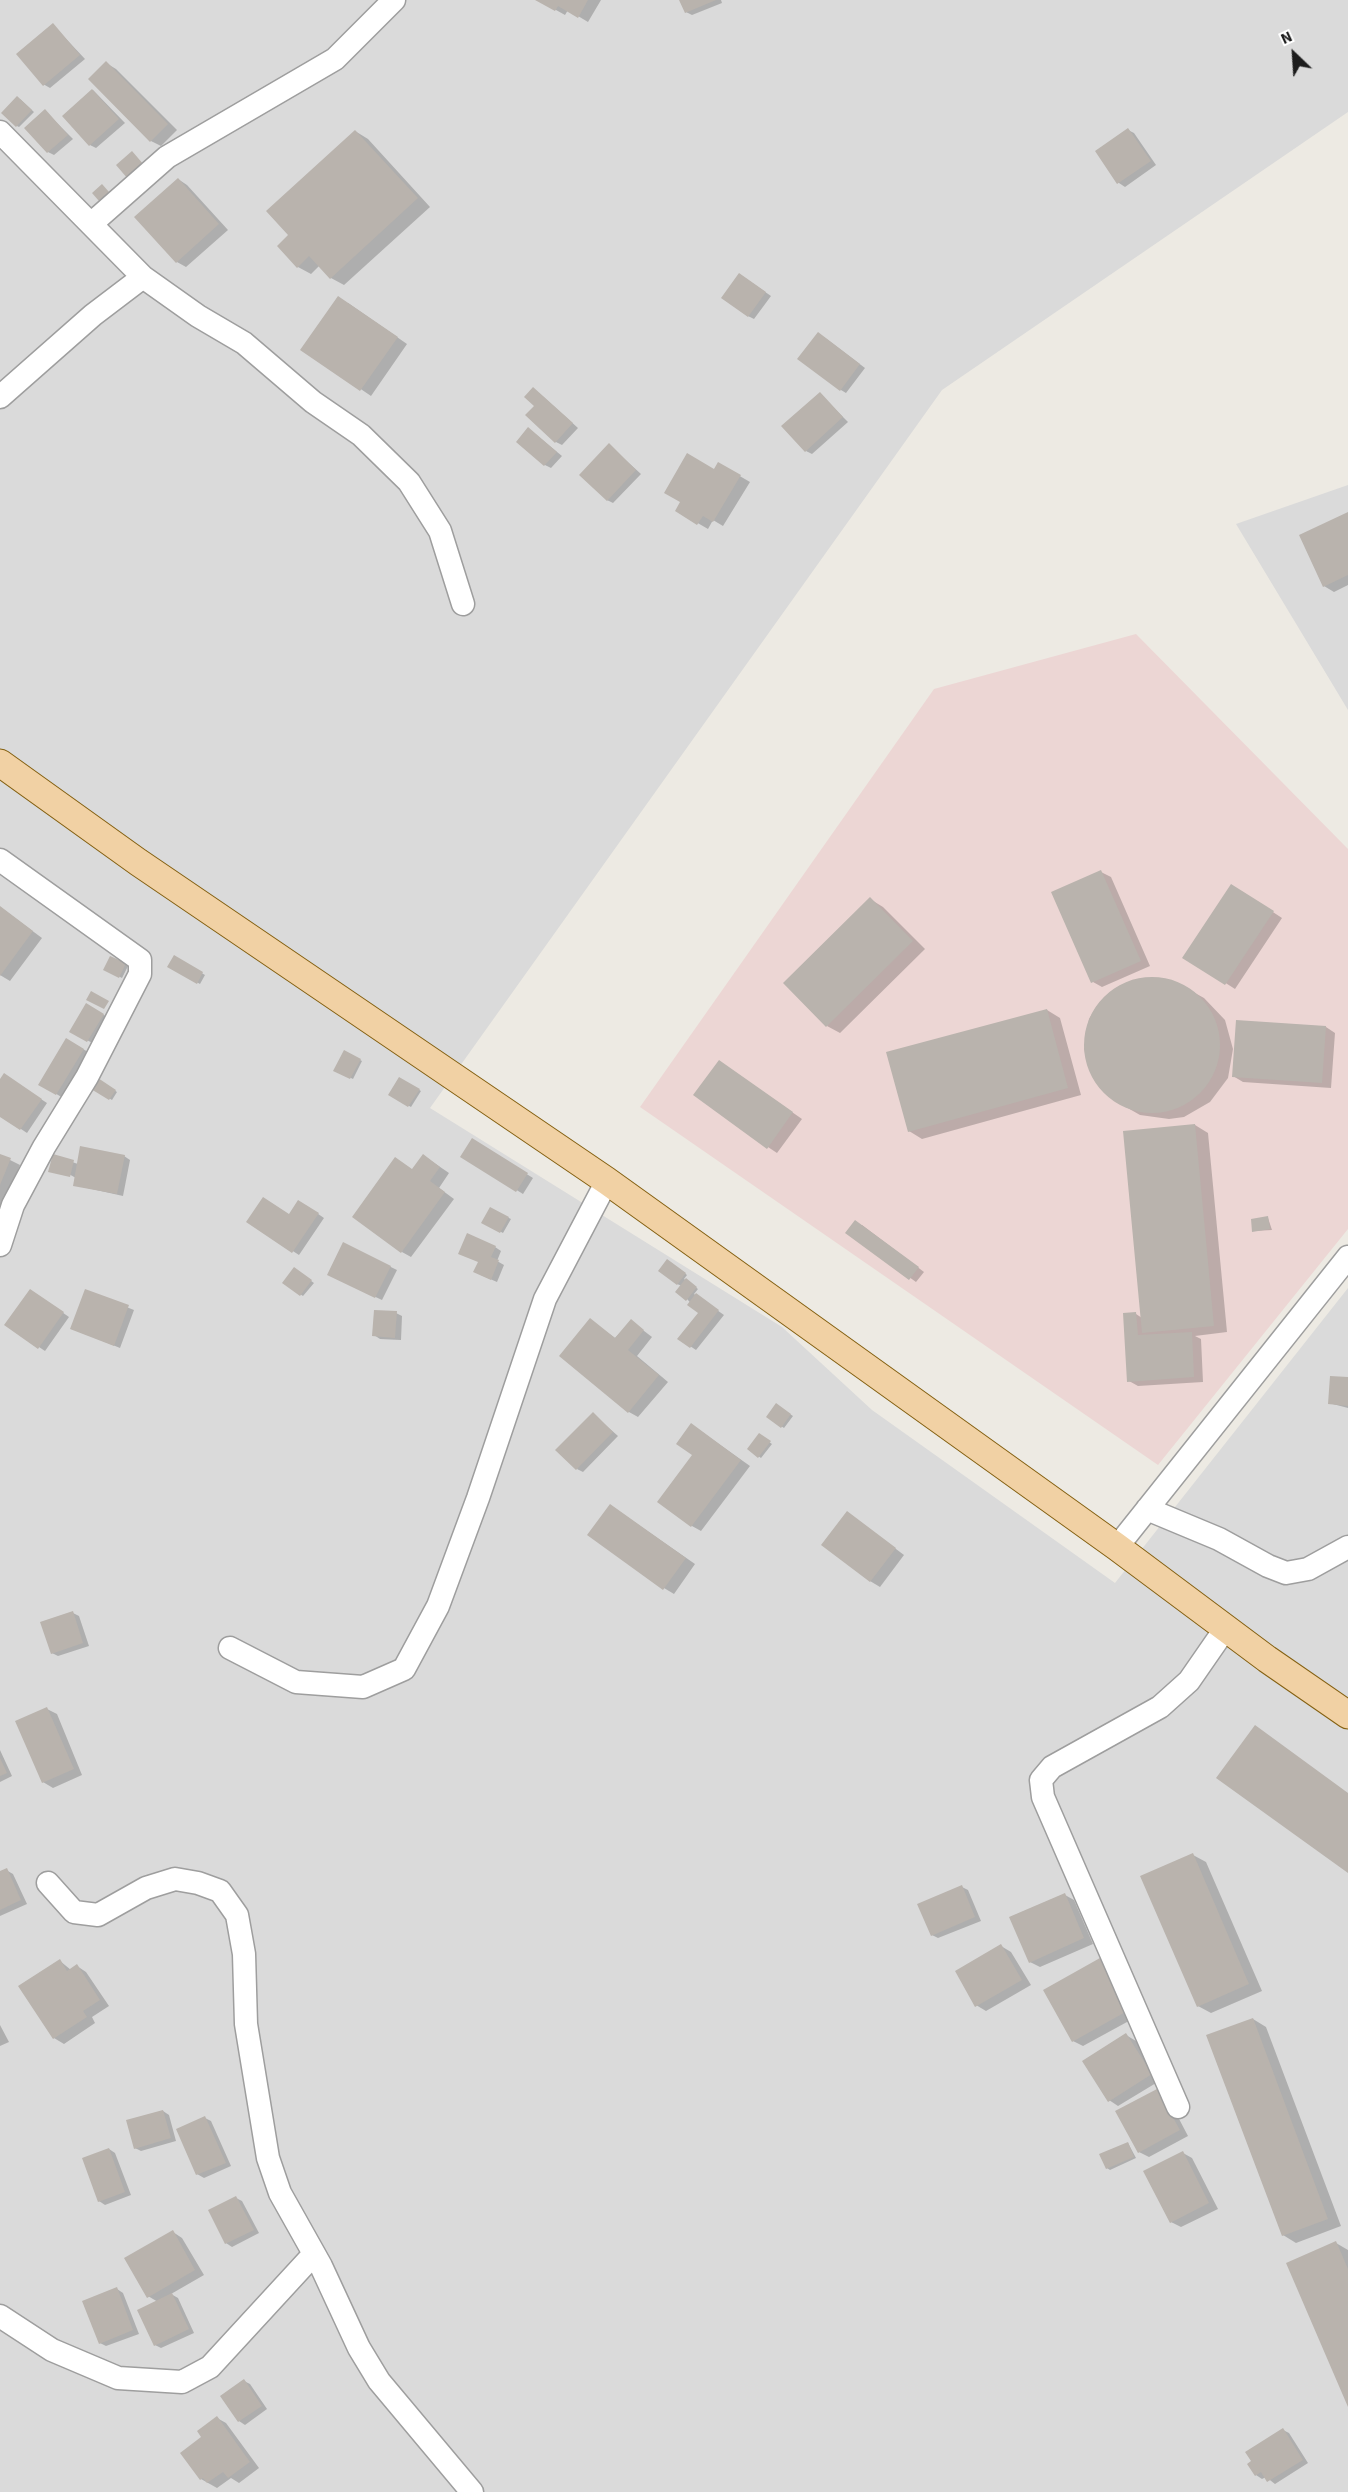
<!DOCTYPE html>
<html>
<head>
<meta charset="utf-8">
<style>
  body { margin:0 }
  #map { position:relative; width:1348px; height:2492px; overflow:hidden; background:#edeae3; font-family:"Source Sans 3",sans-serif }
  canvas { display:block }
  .north { position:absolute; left:1264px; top:24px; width:60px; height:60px; -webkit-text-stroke:4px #fff; paint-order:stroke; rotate:335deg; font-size:16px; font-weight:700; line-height:24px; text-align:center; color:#1d1d1d }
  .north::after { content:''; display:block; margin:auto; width:21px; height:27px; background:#1d1d1d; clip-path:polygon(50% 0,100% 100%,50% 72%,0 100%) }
</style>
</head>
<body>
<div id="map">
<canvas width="1348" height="2492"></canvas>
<div class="north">N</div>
</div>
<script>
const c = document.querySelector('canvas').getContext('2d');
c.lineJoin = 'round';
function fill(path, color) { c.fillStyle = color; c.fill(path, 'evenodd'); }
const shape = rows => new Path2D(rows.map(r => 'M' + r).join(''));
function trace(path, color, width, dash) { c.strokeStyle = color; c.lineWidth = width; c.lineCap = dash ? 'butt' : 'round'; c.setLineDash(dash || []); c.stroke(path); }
fill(shape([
  [0,0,1348,0,1348,112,942,390,430,1108,782,1327,872,1410,1115,1583,1348,1288,1348,2492,0,2492],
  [1348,485,1348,710,1236,524]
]), '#dadada');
fill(shape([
  [1136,634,1348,849,1348,1229,1158,1465,640,1107,934,689]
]), '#ecd6d4');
fill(shape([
  [538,0,601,0,588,22,568,10,565,15],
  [681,0,721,0,722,3,692,15,686,12],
  [53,25,85,59,50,88,43,84],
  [106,63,116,69,177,130,161,146,151,141],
  [93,90,125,123,96,148,90,145],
  [20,99,34,112,19,127,17,126],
  [45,111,73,139,54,155,48,152],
  [1128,130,1134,133,1156,165,1125,187,1119,183,1097,151],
  [355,131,368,139,430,207,344,285,331,278,320,265,311,274,298,267,291,235],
  [178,179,187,185,228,230,186,267,177,262],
  [745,278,771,296,754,319,748,316],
  [348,303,407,344,371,396,302,349],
  [824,337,865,368,846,393,841,390],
  [539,393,578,428,562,445,556,442,536,405],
  [820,394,848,422,812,454,806,451],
  [529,429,562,456,551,468,545,465],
  [609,445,641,474,613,503,607,500],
  [719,464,750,482,723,526,713,520,708,529,677,511],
  [1348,513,1348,585,1334,592,1324,586],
  [1101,872,1111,877,1150,966,1102,987,1093,982],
  [1241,891,1282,918,1235,989,1185,957],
  [870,899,883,907,925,949,840,1033,827,1026],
  [0,907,42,938,10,981,0,975],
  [174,957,205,975,200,984,169,966],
  [110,958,128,966,122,978,105,969],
  [1148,978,1177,983,1204,998,1225,1020,1233,1049,1228,1078,1210,1102,1184,1117,1169,1119,1140,1115,1126,1107,1101,1089,1093,1077,1084,1049,1089,1019,1097,1006,1119,986],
  [86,1005,109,1018,94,1044,71,1031],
  [1047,1010,1060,1018,1081,1095,922,1139,909,1131],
  [1326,1027,1335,1033,1331,1088,1243,1082,1233,1076],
  [67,1040,90,1053,63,1098,40,1084],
  [344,1052,362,1061,353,1079,335,1070],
  [720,1062,802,1119,777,1153,768,1147],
  [10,1079,47,1103,27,1133,0,1115,0,1081],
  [400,1079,421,1091,411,1107,390,1095],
  [98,1080,117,1092,112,1100,93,1088],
  [1195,1125,1208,1133,1227,1332,1195,1336,1201,1339,1203,1382,1138,1386,1129,1381,1136,1314,1142,1318],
  [472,1140,533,1178,523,1194,462,1156],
  [0,1155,20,1165,2,1209,0,1208],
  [54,1156,78,1164,124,1156,130,1160,123,1196,74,1185,76,1178,65,1172],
  [424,1156,449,1173,439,1188,454,1199,411,1257,402,1252,413,1170],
  [305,1205,324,1218,299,1255,248,1222,290,1215],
  [490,1209,511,1219,503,1233,483,1222],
  [1268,1218,1272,1230,1254,1231],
  [862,1225,924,1272,916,1282,848,1233],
  [344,1244,397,1270,382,1300,335,1278],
  [495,1247,501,1251,497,1261,504,1265,497,1282,481,1275],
  [670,1262,687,1275,684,1279,698,1289,694,1294,724,1315,696,1350,690,1346,700,1313,687,1299,682,1286,677,1284],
  [294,1269,314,1283,303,1296,284,1283],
  [86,1291,134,1310,120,1348,71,1328],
  [36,1294,69,1317,45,1351,39,1347],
  [396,1313,402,1316,401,1340,380,1339,374,1335],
  [590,1320,615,1338,631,1321,652,1337,637,1356,668,1382,638,1417,629,1412],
  [1348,1379,1348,1408,1329,1403],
  [776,1405,793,1416,784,1428,768,1417],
  [593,1414,618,1436,583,1472,577,1469],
  [692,1425,750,1466,701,1531,692,1526,694,1455],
  [759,1435,772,1444,761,1458,749,1449],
  [611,1506,695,1564,674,1594,664,1588],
  [856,1519,904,1555,880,1587,870,1581],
  [73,1613,79,1616,89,1646,58,1656,52,1653],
  [47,1709,57,1714,82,1775,53,1788,43,1782],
  [0,1750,12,1776,0,1782],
  [1193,1855,1206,1862,1262,1991,1211,2013,1198,2006],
  [6,1870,13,1874,27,1904,0,1916,0,1873],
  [962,1887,968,1890,981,1921,938,1938,932,1935],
  [1065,1895,1074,1900,1093,1944,1040,1967,1030,1962],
  [1001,1946,1011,1952,1031,1985,986,2011,976,2005],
  [1100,1960,1110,1966,1138,2016,1083,2046,1073,2041],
  [60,1961,71,1970,77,1966,86,1972,109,2006,92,2017,95,2023,64,2044,54,2038],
  [1253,2019,1266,2027,1341,2226,1296,2243,1283,2235],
  [0,2025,9,2042,0,2046],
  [1126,2035,1136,2041,1161,2080,1118,2106,1109,2100],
  [1157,2090,1167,2096,1188,2136,1149,2157,1139,2152],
  [163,2111,169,2115,176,2141,141,2151,135,2148],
  [205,2118,211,2121,231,2166,204,2178,197,2174],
  [1128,2143,1136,2158,1110,2170,1107,2168],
  [109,2149,115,2153,131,2195,105,2205,99,2201],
  [1183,2153,1192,2158,1218,2209,1181,2227,1171,2222],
  [236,2198,242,2201,259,2233,232,2247,226,2243],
  [173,2232,182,2238,204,2275,171,2294,178,2298,194,2333,161,2348,155,2345,158,2302,148,2296],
  [1336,2243,1348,2250,1348,2403],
  [117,2289,123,2293,139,2334,106,2346,100,2343],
  [244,2381,250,2384,267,2409,245,2425,239,2421],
  [217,2418,226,2423,259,2468,239,2483,231,2478,217,2488,201,2479,204,2437],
  [1283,2430,1289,2433,1308,2463,1275,2484,1266,2477,1262,2479,1256,2475]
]), '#0003');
fill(shape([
  [535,0,588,0,578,18,558,6,555,11],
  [679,0,716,0,685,13],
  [53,23,80,55,43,86,16,54],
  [106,61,168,124,150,142,88,79],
  [92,89,119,119,89,146,62,116],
  [17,96,32,110,16,127,1,113],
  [45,109,68,135,47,153,24,128],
  [1128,128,1151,161,1117,184,1095,151],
  [355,130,418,198,330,279,309,256,297,268,277,246,288,235,266,211],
  [132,151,144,165,128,179,116,165],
  [178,178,219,224,176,263,134,217],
  [102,184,109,192,99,201,92,193],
  [739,273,766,292,748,317,721,298],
  [338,296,398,337,360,391,300,350],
  [818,332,860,364,840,391,797,359],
  [533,387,573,423,555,443,525,415,534,406,524,397],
  [820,392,843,417,805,452,781,426],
  [528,427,557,452,544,466,516,442],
  [609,443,636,470,607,501,579,475],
  [687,453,714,469,718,462,741,475,713,522,703,516,697,525,675,511,680,502,664,493],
  [1348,512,1348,575,1323,587,1299,535],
  [1101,870,1141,961,1091,983,1051,892],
  [1231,884,1274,911,1225,985,1182,958],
  [870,897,913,941,826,1027,783,983],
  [0,906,33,931,0,976],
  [174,955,203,972,197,984,167,967],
  [110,956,126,963,119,978,103,970],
  '1084 1045a68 68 0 1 1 136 0a68 68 0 1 1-136 0Z',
  [91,991,109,1001,104,1009,86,1000],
  [86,1003,104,1014,87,1042,69,1032],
  [1047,1009,1068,1088,908,1132,886,1052],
  [1236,1020,1326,1026,1322,1083,1232,1077],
  [66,1038,84,1049,56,1095,38,1085],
  [344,1050,361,1059,350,1079,333,1071],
  [719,1060,793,1112,767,1149,693,1095],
  [4,1073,42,1099,20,1130,0,1117,0,1079],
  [399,1077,420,1089,408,1107,388,1095],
  [98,1078,116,1090,109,1100,91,1089],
  [1195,1124,1214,1326,1142,1333,1123,1131],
  [472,1138,528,1173,516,1192,460,1157],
  [80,1146,125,1155,117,1194,73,1186],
  [0,1154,11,1158,0,1185],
  [53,1154,74,1160,70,1177,48,1172],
  [423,1154,440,1167,430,1181,445,1192,401,1253,352,1217,395,1157,412,1169],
  [263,1197,289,1214,298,1200,319,1213,292,1253,246,1222],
  [490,1207,509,1217,500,1233,481,1223],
  [1268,1216,1270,1229,1252,1232,1251,1219],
  [855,1220,919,1267,909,1280,845,1233],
  [467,1233,496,1246,491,1257,499,1260,491,1280,473,1272,478,1262,458,1254],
  [343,1242,391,1266,375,1298,327,1275],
  [667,1259,686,1273,677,1285,658,1271],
  [294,1267,312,1280,300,1296,282,1283],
  [686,1278,697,1287,686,1301,675,1292],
  [30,1289,64,1312,38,1349,4,1325],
  [85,1289,129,1305,114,1346,70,1329],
  [696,1293,719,1310,690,1348,677,1339,698,1313,687,1305],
  [374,1310,397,1311,395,1338,372,1336],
  [1136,1312,1138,1335,1192,1332,1194,1377,1127,1382,1123,1313],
  [590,1318,615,1338,631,1319,644,1330,628,1350,659,1375,628,1413,559,1356],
  [1330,1376,1348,1377,1348,1406,1328,1404],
  [776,1403,791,1414,781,1428,766,1417],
  [593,1412,613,1432,576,1470,555,1450],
  [691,1423,741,1460,691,1527,657,1502,692,1455,676,1444],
  [759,1433,771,1441,758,1458,747,1449],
  [610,1504,686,1558,663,1590,587,1535],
  [847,1511,896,1548,870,1582,821,1545],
  [73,1611,83,1643,51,1654,40,1622],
  [47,1707,74,1769,42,1783,15,1721],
  [1255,1725,1348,1793,1348,1873,1216,1778],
  [0,1758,7,1773,0,1776],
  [1193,1853,1249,1984,1197,2007,1140,1876],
  [7,1868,21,1900,0,1910,0,1871],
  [962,1885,975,1917,931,1936,917,1904],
  [1065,1893,1084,1938,1029,1963,1009,1917],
  [1001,1944,1022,1980,975,2007,955,1971],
  [1100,1958,1129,2010,1072,2042,1043,1990],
  [60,1959,67,1971,77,1964,100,2000,83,2011,87,2017,53,2039,18,1986],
  [1253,2018,1328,2219,1282,2236,1206,2035],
  [1126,2033,1152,2074,1108,2102,1082,2061],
  [1157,2089,1180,2130,1138,2153,1115,2111],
  [163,2110,171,2138,134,2149,126,2120],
  [205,2116,226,2163,196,2175,176,2129],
  [1128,2142,1134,2157,1106,2169,1099,2154],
  [109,2148,125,2192,98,2202,82,2158],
  [1183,2151,1209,2203,1170,2223,1143,2171],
  [236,2196,254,2230,225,2244,208,2210],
  [173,2230,195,2270,147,2298,124,2258],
  [1336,2241,1348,2269,1348,2407,1286,2263],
  [117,2287,133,2330,99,2344,82,2301],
  [172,2293,189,2329,154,2346,137,2310],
  [244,2379,262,2406,238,2422,220,2396],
  [217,2416,250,2462,228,2478,223,2472,207,2483,203,2478,200,2480,180,2453,201,2437,197,2431],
  [1283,2428,1303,2460,1267,2482,1261,2472,1255,2476,1247,2464,1251,2461,1245,2452]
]), '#b9b3ad');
const minor = shape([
  [0,132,143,277,93,315,0,397],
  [91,224,167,157,335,59,394,0],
  [143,277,198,316,244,343,313,402,361,435,409,482,440,531,463,604],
  [0,860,140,960,140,974,87,1077,44,1147,13,1205,0,1245],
  [1147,1509,1219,1539,1268,1566,1286,1573,1308,1569,1348,1547],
  [1117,1547,1348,1257],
  [230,1648,296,1682,363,1687,404,1669,438,1606,478,1498,545,1299,607,1181],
  [48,1883,74,1912,98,1915,146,1888,175,1879,198,1883,220,1891,237,1915,244,1954,246,2024,268,2158,280,2193,321,2266,359,2348,379,2381,472,2492],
  [1178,2107,1043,1797,1041,1780,1052,1767,1160,1707,1189,1681,1225,1629],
  [0,2316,52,2350,118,2378,182,2382,210,2367,314,2254]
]);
const major = shape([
  [0,763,138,862,607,1181,1117,1547,1267,1659,1348,1715]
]);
trace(minor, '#9e9e9e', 25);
trace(major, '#846011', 29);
trace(minor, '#fff', 22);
trace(major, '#f1d1a4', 27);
</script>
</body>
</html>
